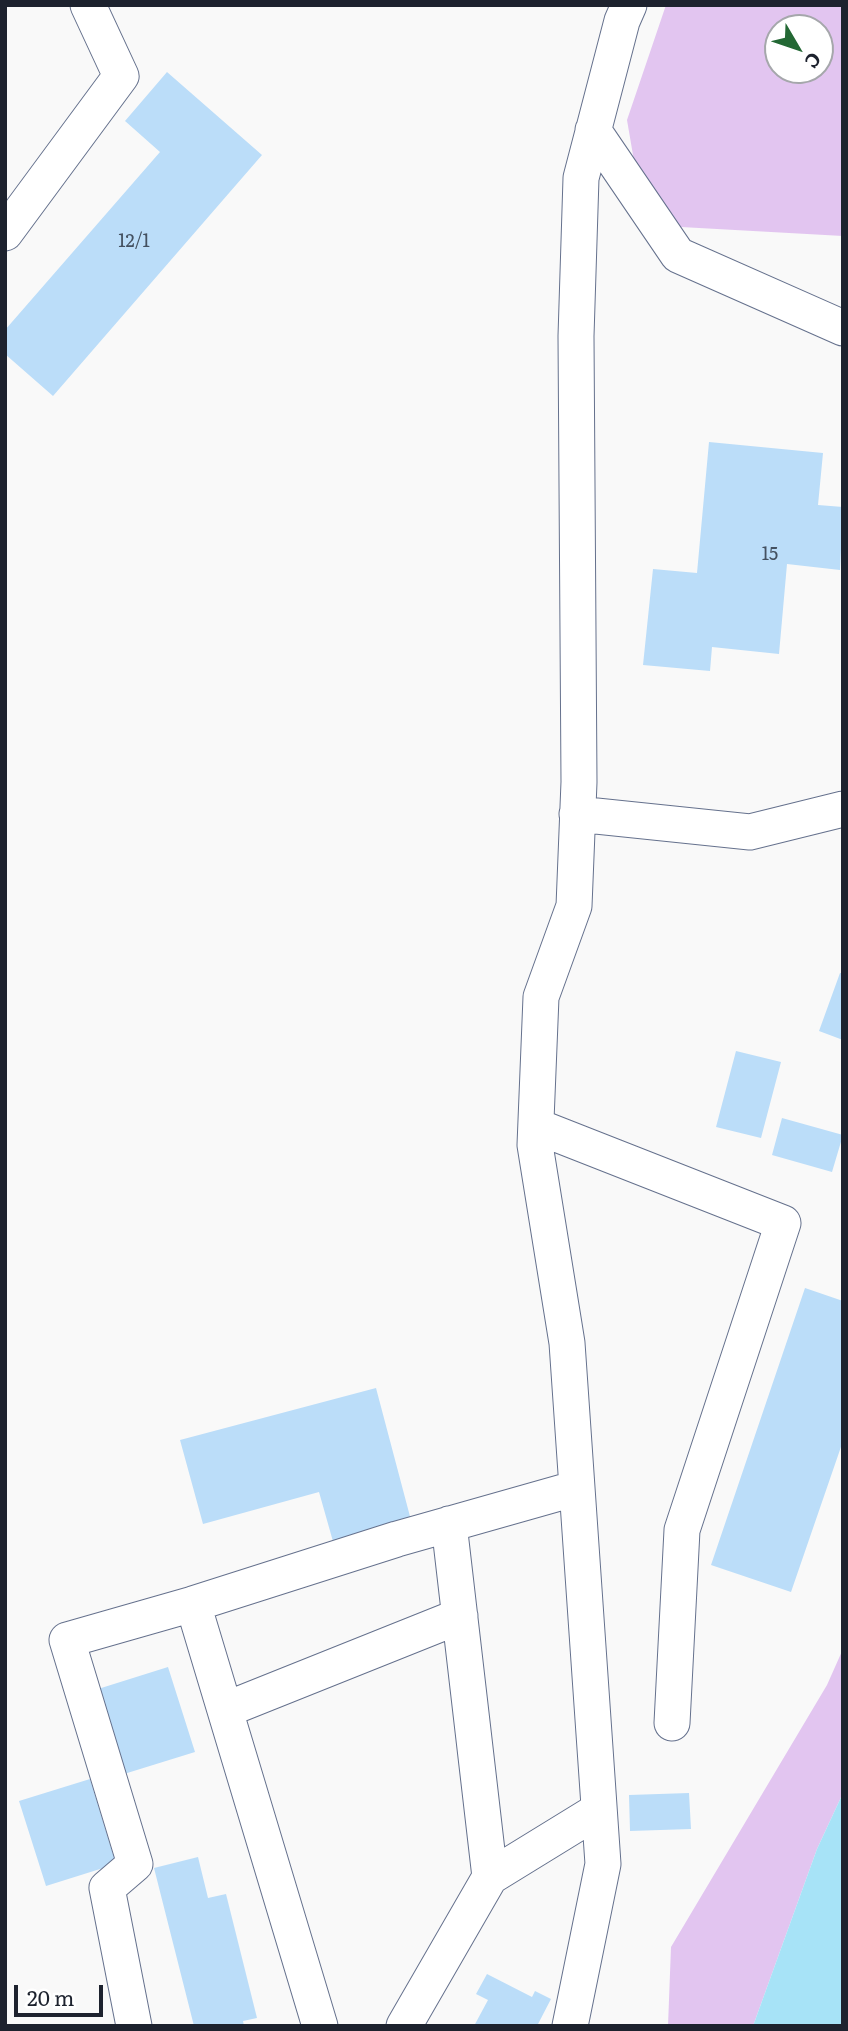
<!DOCTYPE html>
<html>
<head>
<meta charset="utf-8">
<style>
  body { margin:0 }
  #map { position:relative; width:848px; height:2031px; overflow:hidden; background:#f9f9f9; font-family:Literata,serif }
  canvas { display:block }
  .frame { position:absolute; inset:0; border:7px solid #1d222e; pointer-events:none }
  .north { position:absolute; left:764px; top:14px; width:70px; height:70px; box-sizing:border-box; background:#fff; border:2px solid #a5a7ab; border-radius:50%; rotate:129deg; font-size:19px; font-weight:700; line-height:28px; text-align:center; color:#1d222e }
  .north::after { content:''; display:block; margin:auto; width:24px; height:32px; background:#236834; clip-path:polygon(50% 0,100% 100%,50% 72%,0 100%) }
  .scale { position:absolute; left:14px; top:1985px; width:89px; height:32px; box-sizing:border-box; border:4px solid #1d222e; border-top:0; padding-left:9px; font-size:21px; line-height:24px; white-space:nowrap; color:#1d222e; -webkit-text-stroke:5px #fff; paint-order:stroke }
</style>
</head>
<body>
<div id="map">
<canvas width="848" height="2031"></canvas>
<div class="frame"></div>
<div class="north">С</div>
<div class="scale">20 m</div>
</div>
<script>
const c = document.querySelector('canvas').getContext('2d');
c.lineJoin = 'round';
function fill(path, color) { c.fillStyle = color; c.fill(path, 'evenodd'); }
const shape = rows => new Path2D(rows.map(r => 'M' + r).join(''));
function trace(path, color, width, dash) { c.strokeStyle = color; c.lineWidth = width; c.lineCap = dash ? 'butt' : 'round'; c.setLineDash(dash || []); c.stroke(path); }
function label(font, color, halo, rows, align = 'center') {
  c.font = font + ' Literata,serif'; c.lineWidth = 7; c.setLineDash([]); c.textBaseline = 'middle'; c.strokeStyle = halo; c.fillStyle = color; for (const [text, x, y, turn = 0] of rows) {
    c.save(); c.translate(x, y); c.rotate((+turn || 0) * Math.PI / 180); c.textAlign = isNaN(turn) ? turn : align; if (halo) c.strokeText(text, 0, 0); c.fillText(text, 0, 0); c.restore();
  }
}
fill(shape([
  [666,5,843,5,843,236,645,225,627,120],
  [778,28,820,28,820,70,778,70],
  [843,1649,843,1793,817,1849,753,2026,668,2026,671,1947,827,1685]
]), '#e2c5f0');
fill(shape([
  [843,1793,843,2026,753,2026,817,1849]
]), '#a7e3f7');
fill(shape([
  [167,72,262,155,53,396,5,354,5,330,160,152,125,121],
  [709,442,823,453,818,505,843,507,840,570,787,564,779,654,712,647,710,671,643,665,653,569,697,573],
  [840,973,843,973,843,1040,819,1031],
  [736,1051,781,1062,761,1138,716,1127],
  [782,1118,843,1135,832,1172,772,1155],
  [805,1288,843,1301,843,1441,791,1592,711,1565],
  [376,1388,412,1524,334,1545,319,1492,203,1524,180,1440],
  [168,1667,195,1752,124,1774,98,1689],
  [90,1779,116,1864,46,1886,19,1801],
  [689,1793,691,1829,630,1831,629,1795],
  [198,1857,208,1898,226,1894,257,2018,243,2021,244,2026,194,2026,154,1868],
  [487,1974,532,1997,535,1991,551,1999,537,2026,474,2026,488,2000,476,1994]
]), '#bbddf9');
const minor = shape([
  [593,130,678,255,843,328],
  [5,233,121,76,88,5],
  [577,814,750,832,843,809],
  [536,1126,783,1223,682,1530,672,1723],
  [449,1524,490,1877,599,1810],
  [193,1604,397,1539,577,1488],
  [225,1710,460,1616],
  [134,2026,107,1888,135,1864,67,1640,193,1604,320,2026],
  [404,2026,490,1877],
  [570,2026,603,1864,567,1343,535,1145,541,997,574,906,579,782,576,336,581,178,622,21,629,5]
]);
trace(minor, '#65718d', 37);
trace(minor, '#fff', 35);
label('18px', '#445161', null, [
  ["12/1",134,242],
  ["15",770,555]
]);
</script>
</body>
</html>
